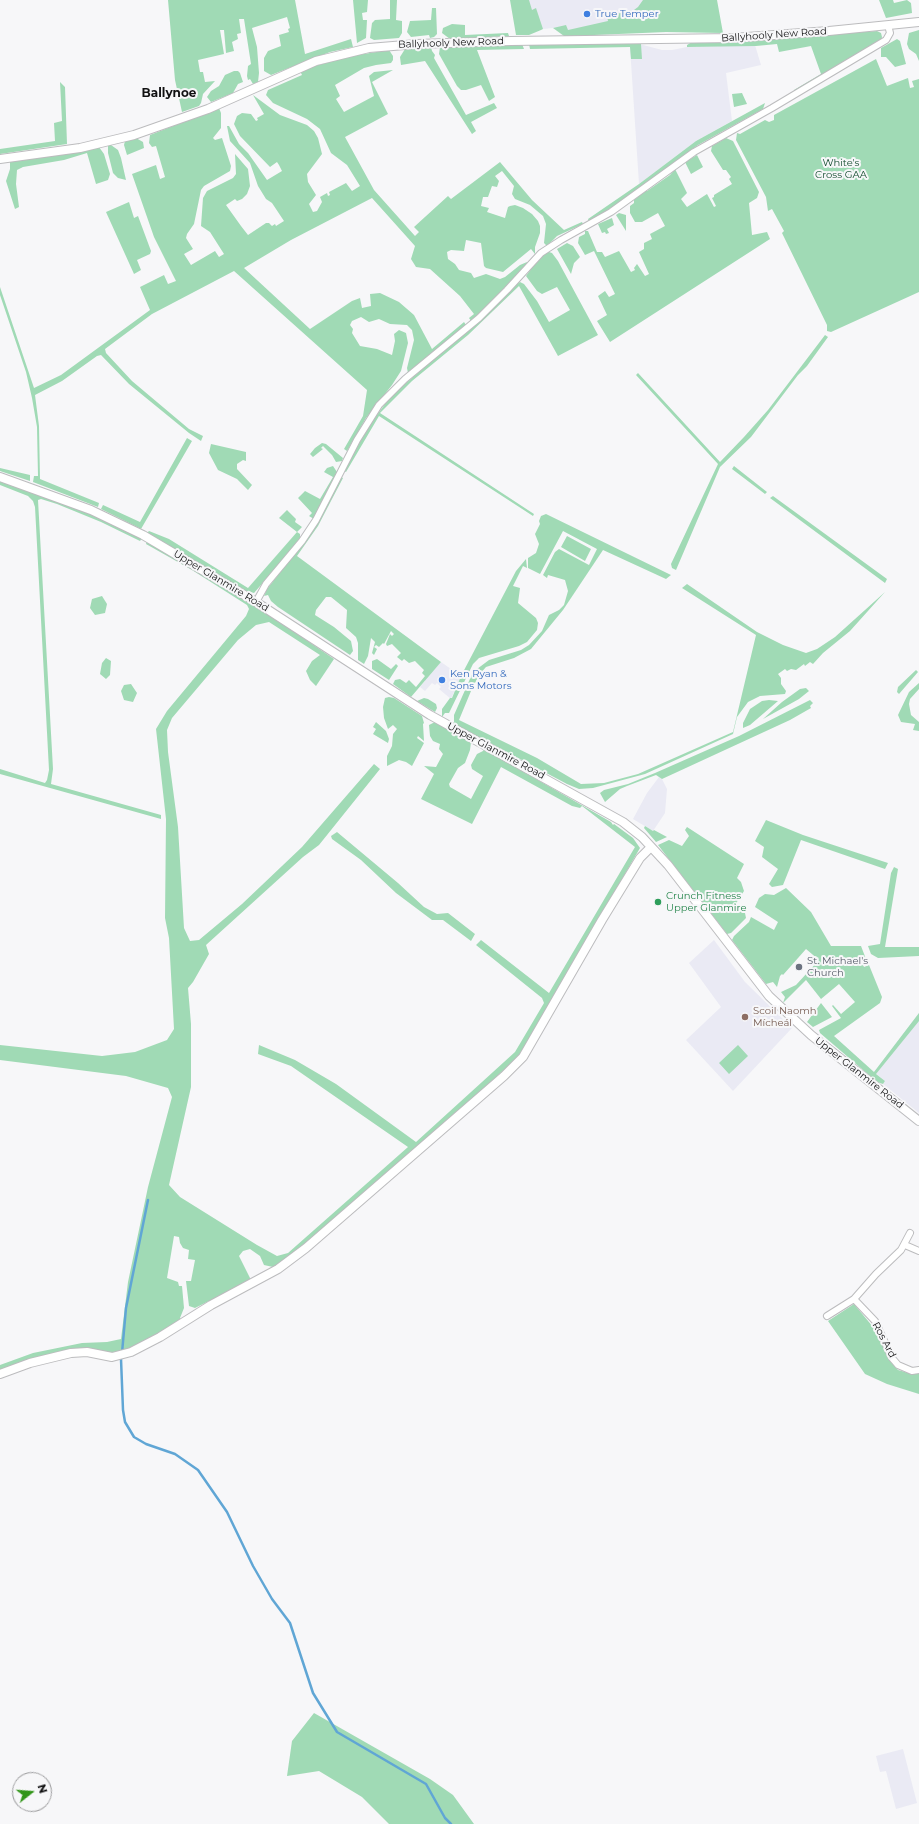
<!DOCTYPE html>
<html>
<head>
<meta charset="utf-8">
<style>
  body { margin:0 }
  #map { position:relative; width:919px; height:1824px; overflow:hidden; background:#f7f7f9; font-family:Montserrat,sans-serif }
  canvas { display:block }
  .north { position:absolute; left:12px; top:1772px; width:40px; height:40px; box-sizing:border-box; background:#f7f7f9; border:1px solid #9b9b9d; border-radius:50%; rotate:73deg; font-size:11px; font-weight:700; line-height:16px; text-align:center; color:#111112 }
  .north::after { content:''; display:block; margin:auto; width:14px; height:18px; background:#319518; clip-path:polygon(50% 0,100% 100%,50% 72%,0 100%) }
</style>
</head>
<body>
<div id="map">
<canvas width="919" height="1824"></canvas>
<div class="north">N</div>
</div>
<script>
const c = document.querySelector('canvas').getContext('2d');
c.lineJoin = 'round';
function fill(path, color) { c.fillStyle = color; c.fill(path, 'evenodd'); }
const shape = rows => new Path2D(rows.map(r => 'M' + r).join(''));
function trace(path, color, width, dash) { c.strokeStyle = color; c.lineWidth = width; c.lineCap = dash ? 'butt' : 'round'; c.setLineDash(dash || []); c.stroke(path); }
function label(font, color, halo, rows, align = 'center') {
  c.font = font + ' Montserrat,sans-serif'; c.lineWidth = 4; c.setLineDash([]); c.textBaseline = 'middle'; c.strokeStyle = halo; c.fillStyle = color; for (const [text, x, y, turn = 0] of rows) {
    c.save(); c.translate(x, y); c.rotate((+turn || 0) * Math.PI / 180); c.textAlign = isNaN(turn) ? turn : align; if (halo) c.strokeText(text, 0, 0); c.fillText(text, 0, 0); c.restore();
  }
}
fill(shape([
  [510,0,659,0,666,32,570,32,553,28,543,29],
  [632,42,662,50,672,50,687,47,755,45,761,65,726,73,732,121,696,141,639,184,630,47],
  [441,662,461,676,451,699,439,689,441,687,437,683,435,685,432,683,425,691,420,687,425,681,424,680],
  [659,777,662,779,667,789,665,813,653,831,633,819,647,793],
  [714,940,745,982,792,1028,733,1091,686,1040,721,1007,689,963],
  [919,1013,919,1113,883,1084,885,1081,874,1072],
  [903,1749,917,1803,896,1809,886,1771,880,1772,876,1756]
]), '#eaeaf4');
fill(shape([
  [168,0,295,0,305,54,351,39,353,47,330,52,271,75,264,71,264,58,268,51,281,46,279,35,289,32,288,29,290,28,287,17,252,28,257,47,259,73,258,82,253,84,250,79,248,80,247,76,248,66,251,64,244,19,239,19,241,33,237,34,238,39,232,42,234,51,226,53,224,30,220,30,224,54,198,60,200,72,203,72,205,82,215,81,203,94,201,103,199,106,182,112,175,80],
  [353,0,368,0,367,12,362,13,363,20,367,20,366,38,357,43],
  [390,0,397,0,396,20,402,21,402,33,399,38,374,40,370,38,372,23,375,20,390,19],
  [510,0,529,0,532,10,536,8,543,29,541,30,529,35,516,35],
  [643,0,717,0,723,33,666,32,571,36,564,36,553,28,566,25,568,30,608,21,607,16,634,10,638,7],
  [879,0,893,0,894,3,907,0,911,3,912,13,886,18],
  [432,8,436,8,437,34,434,37,430,38,429,35,411,37,407,32,410,21,431,20],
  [452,24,465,25,465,35,508,33,509,36,450,39,442,33,443,28],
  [919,30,919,61,916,54,909,49,907,44,909,33],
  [877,31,881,33,882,37,881,41,795,91,794,90,821,74,811,46,779,52,777,44,756,46,687,47,687,45,692,42,754,40],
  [897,39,900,41,906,64,895,67,886,57,881,57,881,48],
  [632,42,641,44,642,59,631,59,630,47,530,49,529,44],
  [522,44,524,49,477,50,495,97,489,101,481,85,466,90,461,90,457,86,439,54,440,47],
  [431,47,432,51,435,55,434,58,466,115,494,103,497,108,471,122,476,131,472,134,425,61,401,65,400,57,405,49],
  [389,50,393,56,393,60,391,63,376,65,364,68,335,85,340,96,336,99,344,112,374,96,369,76,374,72,393,70,372,82,388,114,345,137,374,190,415,236,419,232,414,227,448,196,451,199,500,162,532,200,564,230,582,222,583,224,557,236,547,246,544,243,546,224,543,216,530,205,515,199,512,194,514,186,502,171,495,176,499,181,497,187,492,186,488,197,483,197,481,206,489,208,487,212,505,218,508,207,510,206,515,205,523,208,532,214,538,221,540,226,540,233,535,247,535,254,531,249,503,272,486,268,484,266,481,243,466,240,464,251,451,250,447,252,448,259,455,264,459,270,471,273,474,278,486,274,500,279,505,277,520,265,527,262,526,266,471,321,469,318,474,314,460,296,430,269,416,267,411,259,415,246,372,198,291,240,244,268,310,329,352,301,360,298,362,308,371,306,370,294,380,293,399,302,414,315,432,349,464,322,466,325,408,373,407,368,414,340,412,330,407,325,390,324,379,319,369,322,361,317,352,321,350,325,353,329,352,333,360,346,377,349,392,355,395,341,394,334,399,330,406,333,408,343,401,371,392,385,366,418,347,451,344,449,363,416,367,390,234,271,152,314,105,349,106,353,132,381,189,429,203,436,201,441,189,433,129,384,101,355,97,356,62,381,35,395,39,426,40,479,99,503,98,507,33,482,34,476,38,476,37,427,32,398,26,372,0,295,0,287,34,388,61,375,150,310,140,287,164,275,168,284,176,281,154,237,132,174,156,165,160,179,165,177,156,146,152,147,149,143,150,135,219,108,221,113,221,128,213,138,215,140,222,138,231,166,230,171,204,186,201,190,194,224,187,234,186,238,193,249,184,254,191,265,215,251,219,257,224,254,210,232,201,226,203,198,207,191,233,178,236,174,235,154,248,169,250,186,247,194,242,199,237,201,235,199,226,205,241,226,248,235,266,223,269,223,272,226,275,224,276,226,284,221,272,203,266,199,258,186,250,163,230,141,227,126,229,126,239,144,248,153,267,180,282,171,279,165,277,162,270,167,240,136,234,124,237,116,242,113,251,114,256,121,258,120,257,118,264,114,253,95,280,115,307,125,314,131,318,138,322,154,307,174,308,182,316,195,309,204,313,212,317,211,322,202,320,197,327,193,328,196,330,195,329,192,346,183,352,191,360,186,347,165,331,153,320,129,307,119,273,103,266,95,268,90,302,75,300,71,311,67,351,56],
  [876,59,887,86,908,78,910,88,914,87,912,81,919,79,919,292,831,332,827,331,827,325,782,233,784,231,772,209,768,211,766,197,736,140,737,133,740,134,765,120,769,122,774,120,774,115],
  [234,71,238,71,240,73,243,82,238,84,233,93,211,102,207,97,211,91,219,86,225,75],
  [60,82,65,87,67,144,0,154,0,149,55,141,54,123,62,121],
  [742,93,747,104,734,107,732,94],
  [765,103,763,109,698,145,620,202,589,222,588,219,639,184,696,141],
  [136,138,143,142,144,148,127,155,124,145,125,141],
  [726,138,733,141,759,192,757,198,749,203,752,235,767,232,770,239,610,342,597,321,607,315,598,296,605,291,609,297,615,294,594,251,585,255,578,243,579,237,585,234,585,231,588,231,597,252,602,252,605,257,619,251,631,272,635,270,634,268,637,264,645,276,649,274,639,252,644,249,644,243,652,239,650,234,665,226,658,213,642,222,635,222,630,213,630,206,634,203,634,200,646,190,647,191,670,175,675,169,687,193,681,199,687,207,707,194,714,207,716,206,712,198,714,197,714,195,732,184,729,179,731,177,726,170,723,170,711,151,712,146],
  [108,145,111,145,118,150,121,158,126,180,118,178,113,173,108,153],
  [99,147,104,154,110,174,108,180,96,184,87,153,64,160,23,167,17,170,16,184,19,207,15,209,6,181,10,169,10,162],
  [697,155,703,167,691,174,685,162],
  [129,202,134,218,138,216,151,251,150,254,137,260,141,270,134,274,106,212],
  [619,213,626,215,626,231,616,215],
  [612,218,614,225,607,229,609,233,606,234,605,232,602,233,598,224],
  [567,243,573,246,580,257,574,263,571,274,557,249],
  [549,252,552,253,558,261,598,335,558,356,519,286,468,335,412,381,380,413,534,514,533,516,379,416,346,472,344,471,368,427,391,396,484,316,517,284,520,282,524,284,537,301,549,322,570,310,557,287,542,294,537,291,526,276,536,262,545,253],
  [825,335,828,337,807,366,798,375,751,437,720,467,676,570,672,568,671,564,718,464,636,375,638,373,720,462,744,437,768,410],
  [187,438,192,441,141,529,101,509,103,505,140,522],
  [322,443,326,444,343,458,342,461,336,462,332,455,323,446,321,448,323,449,313,457,310,454,315,448],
  [211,444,246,452,246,461,243,460,237,464,237,469,252,485,248,490,237,479,218,470,209,453],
  [333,466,337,472,314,519,309,516,312,513,298,498,305,491,320,499,333,477,324,472,327,468],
  [734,466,767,492,765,494,732,469],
  [0,468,30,475,30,481,0,471],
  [341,477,343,478,332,499,318,526,297,556,441,662,411,697,393,684,395,680,400,679,406,683,409,680,416,687,425,676,422,673,424,670,415,661,409,663,404,659,402,661,397,657,401,653,392,644,387,646,386,644,390,634,392,636,394,634,391,631,384,644,383,643,379,647,376,645,374,647,377,649,374,655,372,653,375,642,371,638,368,656,364,664,358,660,358,643,356,637,346,628,347,610,331,597,326,597,316,610,315,615,334,627,351,641,353,651,350,655,278,607,271,601,268,595,264,596,267,589,309,536],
  [0,481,98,517,142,538,140,541,101,522,57,504,41,499,38,500,53,769,51,784,161,815,161,819,0,774,0,769,45,783,47,780,49,770,35,507,33,501,28,496,0,485],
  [773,496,887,579,885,583,770,498],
  [287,510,296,519,295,522,302,527,297,532,300,534,300,540,254,593,246,591,147,533,149,531,169,539,248,588,297,532,279,518],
  [546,514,671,575,666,579,603,550,563,610,531,649,514,658,486,667,479,675,471,691,459,720,537,758,581,784,604,783,638,774,733,732,756,635,682,588,687,584,757,632,783,645,806,653,817,649,835,637,885,592,850,631,823,653,813,664,810,662,805,666,804,664,796,670,791,669,787,671,785,669,778,674,781,678,781,684,786,691,785,694,760,696,748,702,737,717,733,734,645,774,593,788,579,789,567,784,454,724,454,715,473,672,489,660,521,650,529,645,542,631,549,615,559,610,564,605,568,591,565,580,548,575,547,578,543,575,555,552,559,549,589,565,597,549,563,531,540,574,528,568,528,558,536,553,539,544,535,534,540,524,539,521,541,516],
  [567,536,591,549,585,561,561,547],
  [147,541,254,604,334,659,316,686,310,680,306,671,312,661,320,655,269,622,256,625,238,640,172,718,167,730,168,752,178,827,184,928,190,941,199,940,242,904,302,847,374,764,380,769,319,845,303,857,206,945,209,954,193,982,188,988,191,1024,191,1087,169,1185,180,1197,257,1245,277,1256,288,1253,408,1147,291,1066,258,1054,259,1045,295,1060,336,1084,416,1142,515,1052,544,1003,542,998,476,945,481,940,549,993,635,847,582,806,580,808,572,806,501,767,472,824,421,799,434,774,424,766,436,767,443,754,439,749,440,744,433,741,430,736,429,725,435,722,471,742,470,750,465,763,458,768,449,784,450,787,471,799,483,776,472,769,471,765,477,754,483,751,484,749,611,822,613,825,614,824,633,838,640,848,520,1055,470,1101,289,1258,273,1267,264,1265,260,1256,250,1249,243,1251,239,1256,251,1280,195,1308,189,1306,186,1281,191,1281,195,1260,188,1259,189,1250,183,1248,180,1243,179,1237,174,1236,167,1278,178,1282,179,1286,182,1286,184,1308,180,1318,181,1320,129,1350,111,1354,98,1350,75,1348,28,1361,0,1371,0,1365,33,1353,82,1343,107,1342,121,1339,128,1282,148,1187,172,1097,168,1088,126,1076,0,1060,0,1045,102,1056,135,1052,167,1040,174,1029,169,938,165,918,166,819,156,729,167,711,246,616,249,609,247,605,192,570,146,544],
  [526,559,527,568,523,566,513,586,520,588,518,603,536,618,538,623,537,630,527,642,519,646,479,658,473,664,449,713,445,713,442,717,442,709,450,698,452,698,461,676,516,571],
  [102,596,107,604,105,613,95,615,90,608,92,599],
  [106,658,111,661,110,675,106,679,100,674,102,663],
  [377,659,391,669,396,664,398,666,389,680,372,669,372,661],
  [916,670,918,672,899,694,897,692,898,687],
  [919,683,919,689,910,699,909,704,911,715,919,722,919,731,913,730,915,724,901,722,898,715,909,692],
  [131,684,137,693,133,702,124,700,121,691,124,685],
  [806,688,809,691,799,699,763,719,782,702,800,689],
  [389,697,394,698,422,716,424,723,423,724,424,741,418,736,417,738,424,743,412,766,406,762,399,760,387,766,387,756,392,746,393,734,397,729,393,725,388,729,384,718,383,707,385,698],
  [424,698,428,699,436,704,437,708,435,712,417,701],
  [769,700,778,701,750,725,743,728,743,723,750,709,762,701],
  [810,700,813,703,810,706,811,708,790,720,662,779,656,775,627,786,620,789,605,802,600,793,604,790,628,784,655,773,739,736],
  [376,722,386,731,389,739,388,743,373,734,376,729,373,727],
  [766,820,803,835,888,863,885,869,801,840,783,885,772,887,769,884,778,869,762,857,764,847,755,841],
  [645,826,653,831,654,830,667,837,656,842,644,828],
  [687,827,744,864,737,878,741,882,744,891,735,905,741,908,745,913,746,918,731,933,727,934,658,845,669,840,682,846,689,836,685,830],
  [337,832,398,883,424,907,437,914,448,913,475,934,471,941,443,920,432,920,396,893,361,860,332,839,331,836],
  [894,867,898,869,885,947,919,947,919,956,878,958,871,954,868,946,880,944,891,873],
  [786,888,811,912,831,946,861,946,866,959,862,962,864,967,869,965,882,997,880,1003,834,1036,874,1072,919,1013,919,1021,876,1074,885,1081,883,1084,877,1082,820,1033,819,1030,841,1018,832,1006,833,1005,841,1014,855,1002,839,984,821,999,806,980,783,1003,785,997,781,992,796,985,819,960,806,949,783,975,782,974,780,976,777,987,773,982,766,984,732,940,734,936,749,922,751,917,774,930,778,922,755,907,759,898,765,894,774,895],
  [821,1003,832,1017,813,1027,807,1022],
  [738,1045,748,1056,729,1074,719,1063],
  [854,1304,878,1333,890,1361,898,1370,912,1374,919,1373,919,1394,887,1384,865,1374,828,1321],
  [314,1713,430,1779,453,1795,474,1824,389,1824,362,1797,319,1771,287,1776,292,1741]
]), '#a0dab5');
trace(shape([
  [122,1353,126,1308,148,1200],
  [121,1359,123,1410,125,1422,134,1437,146,1444,175,1454,198,1470,227,1512,253,1566,272,1599,290,1623,313,1693,337,1732,426,1784,445,1818,451,1824]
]), '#60a6d5', 2.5);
const street = shape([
  [256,602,266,584,302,541,316,520,357,440,379,405,405,379,479,318,507,290,541,253,561,240,611,212,694,152,772,108,886,40,890,33,888,25],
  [905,1245,919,1251],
  [854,1299,875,1321,892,1358,898,1365,912,1371,919,1370],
  [827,1316,854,1299,876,1274,901,1250,910,1233]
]);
const secondary = shape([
  [0,159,80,148,134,135,208,109,316,61,369,48,417,44,511,41,733,38,829,31,919,22],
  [0,477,91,510,143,535,256,602,430,715,623,822,642,837,668,865,769,996,811,1035,919,1121],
  [0,1374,30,1363,71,1353,87,1352,112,1357,131,1352,160,1337,211,1305,278,1269,306,1248,504,1076,523,1057,602,920,640,858,651,847]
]);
trace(street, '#bcbcbe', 8);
trace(secondary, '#bcbcbe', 10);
trace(street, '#fff', 6);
trace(secondary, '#fff', 8);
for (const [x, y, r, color] of [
  [587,14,4,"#3f7fe0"],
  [442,680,4,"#3f7fe0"],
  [658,902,4,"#2e9e5b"],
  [799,967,4,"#6b7280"],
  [745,1017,4,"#8d6e63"]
]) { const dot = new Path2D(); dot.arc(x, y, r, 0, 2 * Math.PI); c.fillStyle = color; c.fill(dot); trace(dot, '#f7f7f9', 1.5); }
label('10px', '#366cbe', '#f7f7f9', [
  ["True Temper",595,14],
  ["Ken Ryan &",450,674],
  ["Sons Motors",450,686]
], 'left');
label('10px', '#111112', '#f7f7f9', [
  ["Ballyhooly New Road",774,35,-4],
  ["Ballyhooly New Road",451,43,-2],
  ["Upper Glanmire Road",221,581,31],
  ["Upper Glanmire Road",496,751,28],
  ["Upper Glanmire Road",859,1073,38],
  ["Ros Ard",884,1340,62]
]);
label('10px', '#154d30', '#f7f7f9', [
  ["White's",841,163],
  ["Cross GAA",841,175]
]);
label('10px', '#27864d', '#f7f7f9', [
  ["Crunch Fitness",666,896],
  ["Upper Glanmire",666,908]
], 'left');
label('10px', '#5b616d', '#f7f7f9', [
  ["St. Michael's",807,961],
  ["Church",807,973]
], 'left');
label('10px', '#785e54', '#f7f7f9', [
  ["Scoil Naomh",753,1011],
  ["Mícheál",753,1023]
], 'left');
label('bold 12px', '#111112', '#f7f7f9', [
  ["Ballynoe",169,93]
]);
</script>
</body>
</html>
